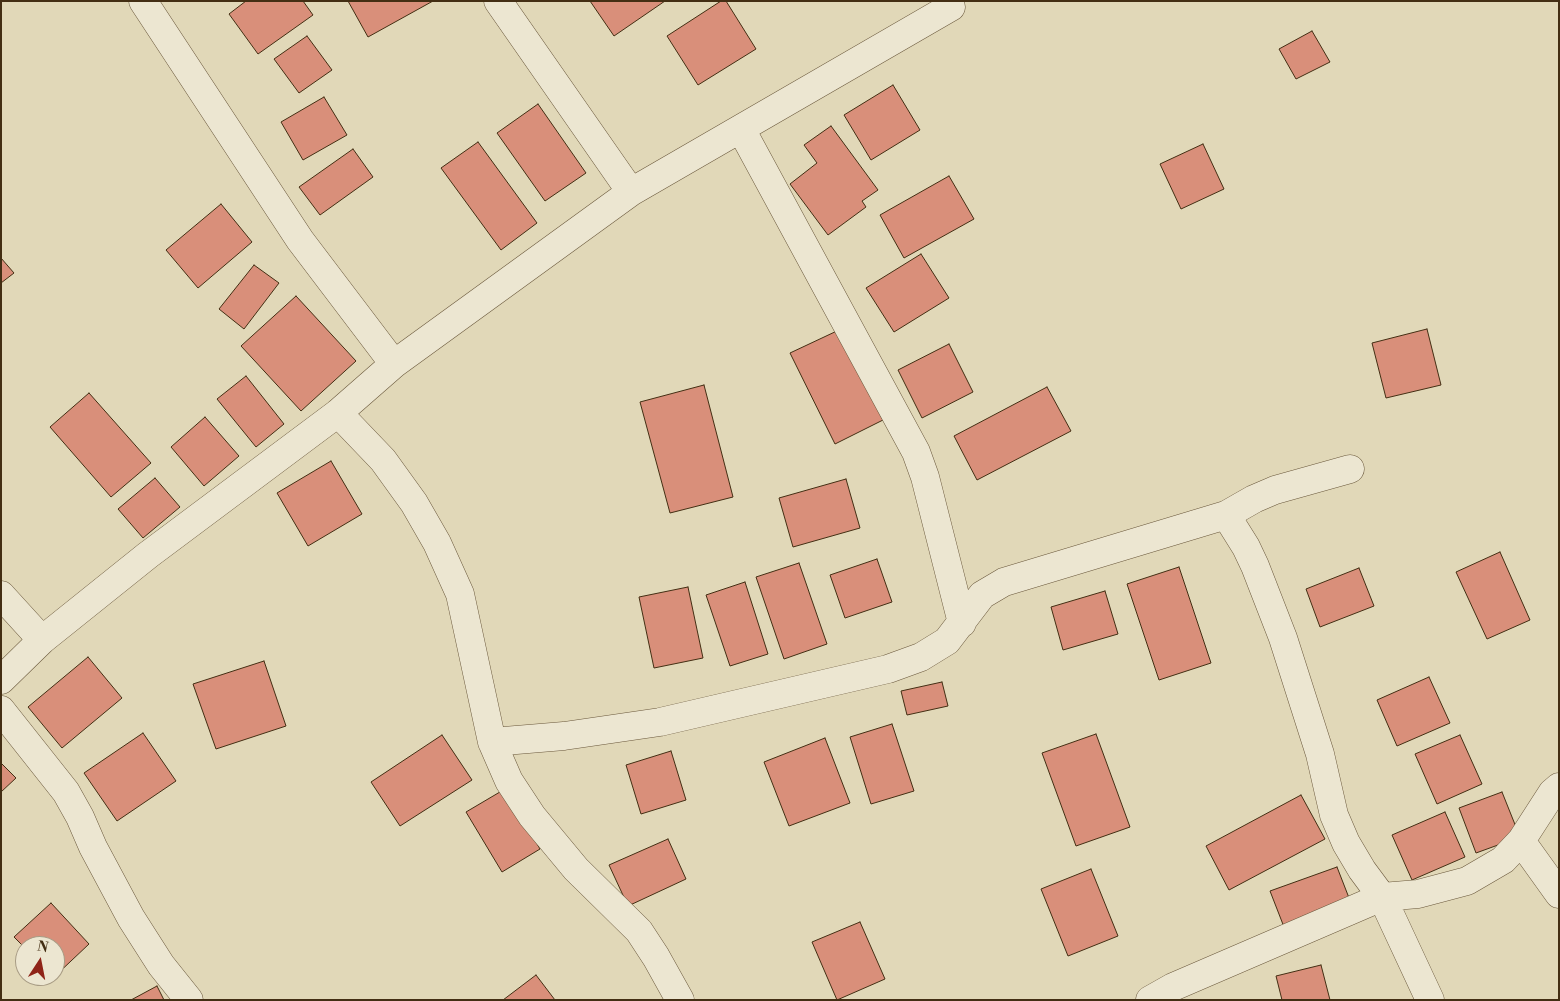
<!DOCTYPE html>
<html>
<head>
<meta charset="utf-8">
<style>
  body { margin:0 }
  #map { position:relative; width:1560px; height:1001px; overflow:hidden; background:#e1d8b8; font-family:"Libre Bodoni",serif }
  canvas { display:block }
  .frame { position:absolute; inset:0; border:2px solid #432e13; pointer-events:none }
  .north { position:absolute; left:15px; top:936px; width:50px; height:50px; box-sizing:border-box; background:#ece6d1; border:1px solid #a89c85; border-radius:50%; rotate:11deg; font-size:14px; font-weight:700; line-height:20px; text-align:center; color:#432e13 }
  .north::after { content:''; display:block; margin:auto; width:18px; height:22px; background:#8f2418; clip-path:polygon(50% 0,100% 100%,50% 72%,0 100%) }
</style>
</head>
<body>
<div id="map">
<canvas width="1560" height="1001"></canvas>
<div class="frame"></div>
<div class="north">N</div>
</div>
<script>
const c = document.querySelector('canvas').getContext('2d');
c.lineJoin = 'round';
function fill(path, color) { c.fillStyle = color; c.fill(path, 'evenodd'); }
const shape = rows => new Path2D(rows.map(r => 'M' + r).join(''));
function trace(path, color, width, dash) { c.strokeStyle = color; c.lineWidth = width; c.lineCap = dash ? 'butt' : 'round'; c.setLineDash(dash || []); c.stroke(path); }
const building = shape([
  [246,1,303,1,313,15,258,54,229,14,246,1],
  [348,1,433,1,368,37,348,1],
  [590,1,665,1,614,36,590,1],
  [721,1,726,1,756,49,698,85,667,36,721,1],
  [1312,31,1330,62,1296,79,1279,49,1312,31],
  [307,36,332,70,299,93,274,59,307,36],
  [893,85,920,130,871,160,844,115,893,85],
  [324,97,347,135,303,160,281,122,324,97],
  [538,104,586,173,545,201,497,133,538,104],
  [831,126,878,190,862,201,866,207,828,235,790,184,817,163,804,145,831,126],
  [478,142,537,223,501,250,441,168,478,142],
  [1203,144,1224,189,1181,209,1160,164,1203,144],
  [353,149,373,177,320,215,299,187,353,149],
  [949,176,974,219,904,258,880,215,949,176],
  [221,204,252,242,198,288,166,250,221,204],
  [921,254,949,298,894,332,866,288,921,254],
  [1,258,14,273,1,283,1,258],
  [254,265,279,283,244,329,219,309,254,265],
  [296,296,356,361,301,411,241,346,296,296],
  [1427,329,1441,385,1386,398,1372,343,1427,329],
  [839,330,883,420,835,444,790,353,839,330],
  [949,344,973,392,922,418,898,370,949,344],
  [246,376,284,424,256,447,217,399,246,376],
  [704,385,733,497,670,513,640,402,704,385],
  [1047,387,1071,431,977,480,954,436,1047,387],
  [89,393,151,463,111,497,50,427,89,393],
  [205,417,239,456,204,486,171,447,205,417],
  [331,461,362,514,308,546,277,493,331,461],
  [155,478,180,507,143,538,118,509,155,478],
  [846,479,860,528,793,547,779,498,846,479],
  [1500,552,1530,620,1487,639,1456,572,1500,552],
  [877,559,892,602,845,618,830,575,877,559],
  [799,563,827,644,784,659,756,577,799,563],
  [1179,567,1211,663,1159,680,1127,584,1179,567],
  [1359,568,1374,606,1320,627,1306,589,1359,568],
  [745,582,768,654,730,666,706,595,745,582],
  [688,587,703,658,654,668,639,597,688,587],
  [1105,591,1118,634,1063,650,1051,607,1105,591],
  [88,657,122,698,62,748,28,707,88,657],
  [264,661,286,726,216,749,193,684,264,661],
  [1429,677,1450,723,1397,746,1377,700,1429,677],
  [942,682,948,706,907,715,901,691,942,682],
  [892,724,914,791,871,804,850,737,892,724],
  [143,733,176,781,117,821,84,773,143,733],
  [1096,734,1130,827,1076,846,1042,753,1096,734],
  [442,735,472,780,400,826,371,782,442,735],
  [1460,735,1482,784,1437,804,1415,754,1460,735],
  [825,738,850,803,789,826,764,762,825,738],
  [671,751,686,800,641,814,626,765,671,751],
  [1,763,16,778,1,792,1,763],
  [505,789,540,849,502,872,466,812,505,789],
  [1502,792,1520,837,1476,853,1459,808,1502,792],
  [1301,795,1325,839,1229,890,1206,846,1301,795],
  [1445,812,1465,857,1412,880,1392,835,1445,812],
  [668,839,686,879,628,906,609,865,668,839],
  [1337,867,1351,903,1284,927,1270,891,1337,867],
  [1091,869,1118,936,1068,956,1041,889,1091,869],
  [51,903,89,944,53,978,51,976,55,976,55,946,25,946,25,948,14,937,51,903],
  [860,922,885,979,837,1000,812,942,860,922],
  [1321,965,1330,1000,1282,1000,1276,976,1321,965],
  [536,975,555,1000,503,1000,536,975],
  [157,986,164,1000,131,1000,157,986]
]);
fill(building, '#d98f7a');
trace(building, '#432e13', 1);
const minor = shape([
  [143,1,300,240,394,364],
  [498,1,631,192],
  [741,129,916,452,925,477,962,623],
  [338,413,383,460,414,503,437,543,460,594,492,742,509,781,532,816,576,869,639,931,656,957,680,1000],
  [1226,515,1246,547,1255,566,1283,638,1320,754,1334,815,1346,843,1362,870,1382,897,1430,1000],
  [1,595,42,640],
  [1,680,42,640,148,555,338,413,394,364,631,192,951,7],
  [1,710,66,792,80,817,93,847,131,918,161,965,189,1000],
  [492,742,564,736,660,722,888,669,921,657,947,641,982,595,1004,582,1226,515,1254,499,1275,490,1350,469],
  [1521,841,1559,894],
  [1150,1000,1173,987,1382,897,1418,894,1467,881,1503,860,1521,841,1552,793,1559,787]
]);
trace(minor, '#6a583c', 29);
trace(minor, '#ece6d1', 28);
</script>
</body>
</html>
